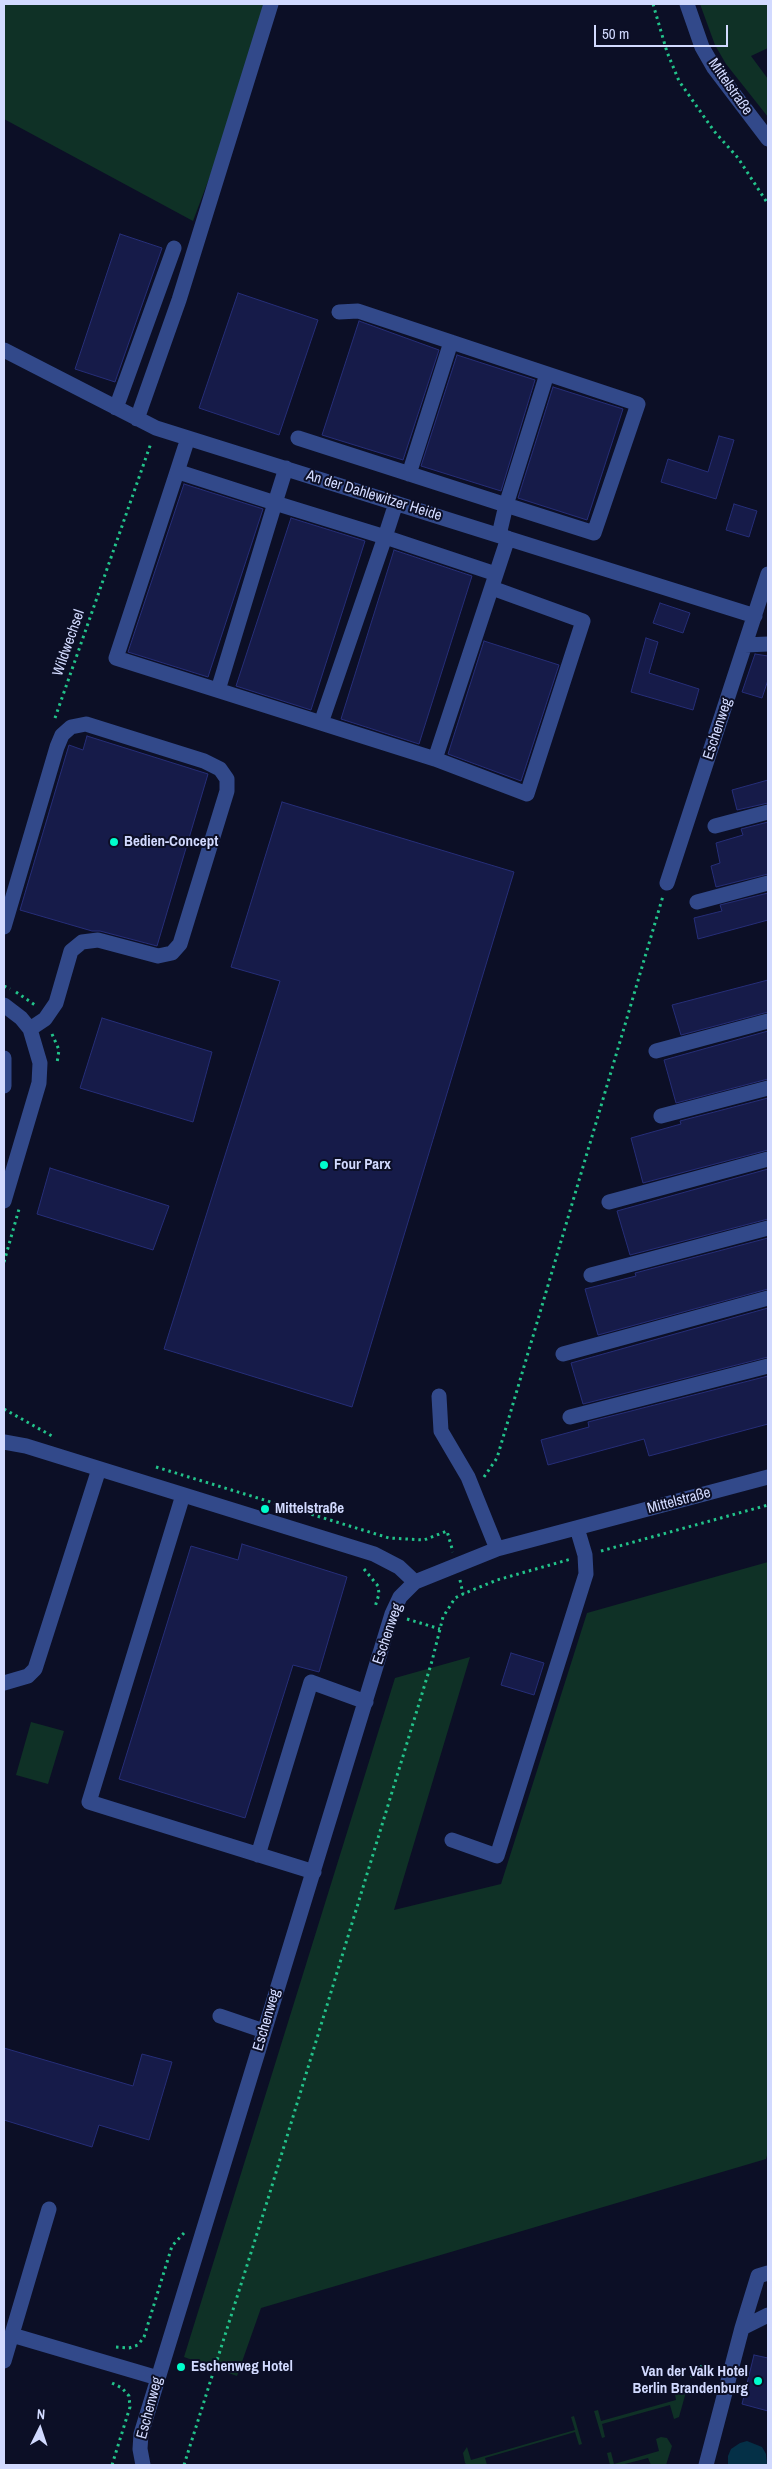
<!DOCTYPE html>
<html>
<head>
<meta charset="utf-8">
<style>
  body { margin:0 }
  #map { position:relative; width:772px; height:2469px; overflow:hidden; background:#0c0f26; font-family:"Archivo Narrow",sans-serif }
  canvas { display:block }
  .frame { position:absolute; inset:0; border:5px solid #d2daff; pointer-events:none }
  .north { position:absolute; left:15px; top:2404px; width:50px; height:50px; -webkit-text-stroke:4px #0c0f26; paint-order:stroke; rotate:4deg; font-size:14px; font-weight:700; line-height:20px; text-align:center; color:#d2daff }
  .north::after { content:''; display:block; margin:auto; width:18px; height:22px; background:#d2daff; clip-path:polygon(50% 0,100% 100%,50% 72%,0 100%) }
  .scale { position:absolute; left:594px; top:25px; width:134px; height:22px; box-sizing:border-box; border:2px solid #d2daff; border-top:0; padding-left:6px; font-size:15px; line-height:18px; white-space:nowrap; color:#d2daff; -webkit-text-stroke:4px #0c0f26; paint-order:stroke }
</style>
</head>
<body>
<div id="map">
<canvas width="772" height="2469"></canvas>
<div class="frame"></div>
<div class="north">N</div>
<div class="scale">50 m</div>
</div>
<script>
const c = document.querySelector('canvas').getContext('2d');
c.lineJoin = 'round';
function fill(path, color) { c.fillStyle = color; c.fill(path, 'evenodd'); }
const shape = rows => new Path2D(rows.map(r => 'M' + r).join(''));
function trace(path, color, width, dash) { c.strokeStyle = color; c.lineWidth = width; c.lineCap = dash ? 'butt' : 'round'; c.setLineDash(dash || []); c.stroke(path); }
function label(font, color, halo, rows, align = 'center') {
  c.font = font + ' "Archivo Narrow",sans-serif'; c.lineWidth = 4; c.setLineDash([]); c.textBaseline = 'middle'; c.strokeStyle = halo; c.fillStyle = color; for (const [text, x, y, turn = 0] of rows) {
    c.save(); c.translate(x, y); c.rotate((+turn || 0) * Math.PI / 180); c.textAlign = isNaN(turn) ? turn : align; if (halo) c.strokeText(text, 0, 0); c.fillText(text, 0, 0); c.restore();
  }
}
fill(shape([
  [4,4,275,4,193,221,4,119],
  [700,4,768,4,768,48,751,56,768,79,768,117,726,64,715,45],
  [768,1562,768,2152,766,2159,261,2308,237,2376,184,2357,395,1678,470,1657,394,1910,501,1884,587,1613],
  [31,1722,64,1731,48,1784,16,1775],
  [678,2387,686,2392,679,2417,674,2419,670,2405,602,2424,605,2437,602,2438,594,2411,598,2410,601,2421,676,2400,674,2389],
  [574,2416,582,2444,579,2445,575,2432,485,2458,487,2465,467,2465,465,2463,463,2453,467,2447,471,2460,575,2430,571,2417],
  [661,2437,667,2438,672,2446,666,2465,651,2465,648,2458,621,2465,610,2465,607,2453,611,2452,614,2464,659,2451,656,2439]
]), '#0f3126');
fill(shape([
  [747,2441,762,2447,766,2454,767,2465,728,2465,728,2456,731,2449,740,2443]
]), '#043047');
const building = shape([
  [120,234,162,248,115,382,75,369,120,234],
  [238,293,318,320,279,435,199,408,238,293],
  [359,321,439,350,403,460,322,435,359,321],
  [457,355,535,380,501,491,421,466,457,355],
  [553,387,623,409,587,520,518,498,553,387],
  [719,436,734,440,716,499,661,482,668,459,708,472,719,436],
  [184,484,263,509,208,677,128,652,184,484],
  [734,504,757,511,749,537,726,530,734,504],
  [291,518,365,541,311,710,236,686,291,518],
  [394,550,472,576,419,744,341,719,394,550],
  [660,603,690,613,683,633,653,623,660,603],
  [646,638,658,642,649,673,699,689,693,710,631,692,646,638],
  [484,641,559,665,521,781,448,754,484,641],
  [755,654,768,656,768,680,762,698,742,692,755,654],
  [87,736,208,774,157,946,100,931,92,931,20,910,69,745,83,750,87,736],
  [768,780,768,803,737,810,732,790,768,780],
  [282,802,514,872,352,1407,164,1349,280,981,231,967,282,802],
  [768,822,768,874,716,887,711,866,720,863,716,843,743,835,741,829,768,822],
  [768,893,768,920,698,939,694,918,722,911,720,905,768,893],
  [768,980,768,1012,681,1035,672,1005,768,980],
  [102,1018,212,1052,193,1122,80,1088,102,1018],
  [768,1031,768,1079,676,1103,664,1060,768,1031],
  [768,1098,768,1150,643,1183,631,1138,681,1124,680,1121,768,1098],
  [50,1168,169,1206,153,1250,37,1214,50,1168],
  [768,1169,768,1219,630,1255,617,1211,768,1169],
  [768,1238,768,1289,598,1335,585,1289,636,1276,635,1273,768,1238],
  [768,1308,768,1357,583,1404,571,1363,768,1308],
  [768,1376,768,1424,649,1456,644,1439,548,1465,541,1440,589,1427,588,1422,768,1376],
  [242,1544,347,1577,319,1672,293,1665,245,1818,119,1779,191,1546,238,1560,242,1544],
  [511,1653,544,1663,534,1695,501,1685,511,1653],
  [4,2048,133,2086,142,2054,172,2062,149,2140,99,2125,92,2147,4,2120,4,2048],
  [754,2355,768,2358,768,2411,742,2404,754,2355]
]);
fill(building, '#161b49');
trace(building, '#262e78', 1);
trace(shape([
  [653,4,667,52,679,81,714,131,738,158,768,204],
  [55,718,151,443],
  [4,986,10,989],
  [16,992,35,1005],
  [52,1034,59,1050,57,1063],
  [4,1262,19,1209],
  [4,1409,52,1436],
  [156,1467,389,1538,424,1540,447,1531,453,1552],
  [484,1477,497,1458,663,896],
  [601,1551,768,1505],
  [364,1569,378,1586,379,1594,375,1607],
  [460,1580,463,1594],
  [407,1619,440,1629],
  [116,2347,129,2348,138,2345,144,2337,172,2246,184,2233],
  [691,2377,702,2366,714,2370],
  [112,2465,130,2407,129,2396,122,2388,112,2383],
  [184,2465,267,2202,432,1661,443,1617,455,1598,463,1594,497,1580,571,1559]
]), '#22c38a', 3, [2.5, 4]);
trace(shape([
  [687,4,702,47,714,68,768,139],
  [339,312,358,311,638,404,594,533,506,505,499,535],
  [4,350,156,428,755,616],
  [116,408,174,248],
  [137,419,179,300,271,4],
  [298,438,506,505,547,374],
  [286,468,275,503,182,473,176,475,116,658,435,759,508,538],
  [409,474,451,342],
  [176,475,188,438],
  [745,645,768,644],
  [218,690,275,503,385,537,396,503],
  [321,723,385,537,496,574],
  [435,759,527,794,583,621,492,588],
  [715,826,768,812],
  [667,883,768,574],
  [697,902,768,883],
  [4,927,57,747,62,735,71,727,86,724,204,761,220,769,227,779,227,791,180,944,172,953,158,956,98,940,82,942,71,951,56,1003,45,1019,30,1029],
  [4,1005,21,1018,30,1029,40,1063,39,1083,4,1201],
  [656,1051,768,1021],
  [4,1058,4,1086],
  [661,1116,768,1088],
  [609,1202,768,1159],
  [591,1275,768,1228],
  [563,1354,768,1298],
  [439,1396,441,1431,468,1477,497,1549],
  [570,1417,768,1366],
  [4,1442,26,1446,374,1554,399,1567,415,1582],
  [183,1495,89,1802,314,1872],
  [4,1683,28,1676,35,1669,99,1469],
  [452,1840,497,1856,586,1574,585,1555,577,1528],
  [258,1855,311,1682,366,1702],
  [220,2016,264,2031],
  [742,2328,768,2315],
  [12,2335,158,2378],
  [4,2361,49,2209],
  [143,2465,140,2449,141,2434,392,1614,400,1597,415,1582,497,1549,768,1477],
  [706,2465,742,2328,758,2276,768,2273]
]), '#32498a', 15);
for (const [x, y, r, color] of [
  [114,842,5,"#00fdcc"],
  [324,1165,5,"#00fdcc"],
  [265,1509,5,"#00fdcc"],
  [181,2367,5,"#00fdcc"],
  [758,2381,5,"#00fdcc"]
]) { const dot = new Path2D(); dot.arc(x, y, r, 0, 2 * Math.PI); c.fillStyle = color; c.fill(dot); trace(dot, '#0c0f26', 2); }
label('15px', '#d2daff', '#0c0f26', [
  ["Mittelstraße",730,87,55],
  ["An der Dahlewitzer Heide",374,496,17],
  ["Wildwechsel",69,643,-71],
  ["Eschenweg",718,729,-72],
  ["Mittelstraße",679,1501,-15],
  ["Eschenweg",388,1634,-71],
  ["Eschenweg",267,2020,-74],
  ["Eschenweg",150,2408,-75]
]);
label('bold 15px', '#d2daff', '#0c0f26', [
  ["Bedien-Concept",124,842],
  ["Four Parx",334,1165],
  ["Mittelstraße",275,1509],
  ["Eschenweg Hotel",191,2367],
  ["Van der Valk Hotel",748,2372,"right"],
  ["Berlin Brandenburg",748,2389,"right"]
], 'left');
</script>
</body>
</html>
